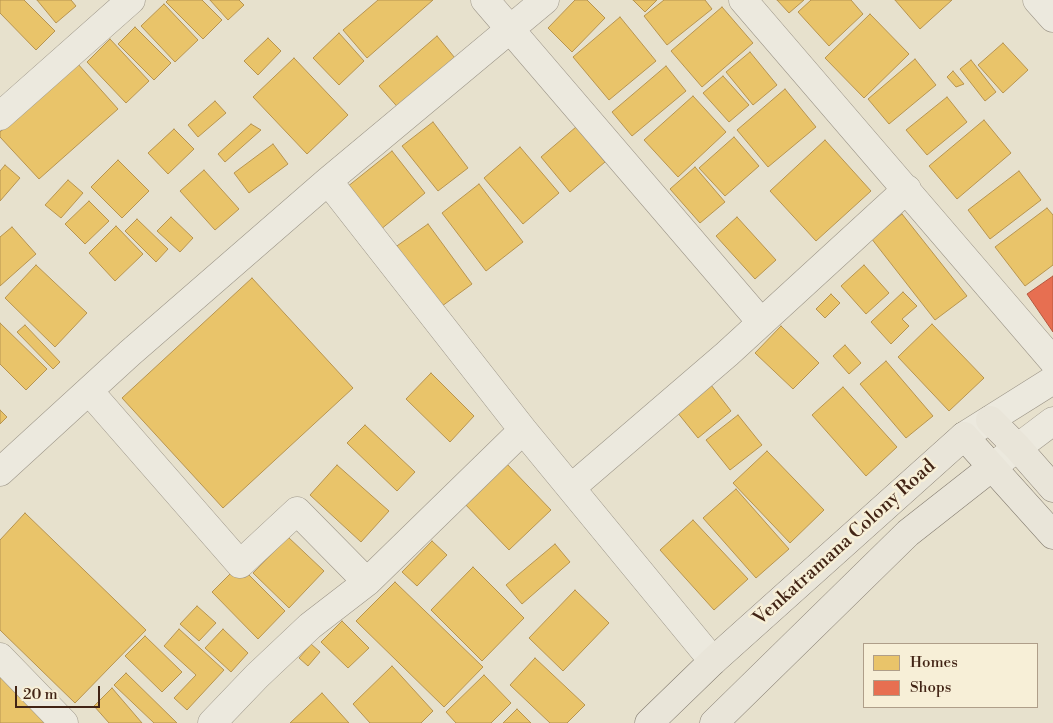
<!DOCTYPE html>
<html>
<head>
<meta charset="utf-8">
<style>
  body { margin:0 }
  #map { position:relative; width:1053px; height:723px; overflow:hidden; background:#e7e1cd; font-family:"Libre Bodoni",serif }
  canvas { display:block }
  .legend { position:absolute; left:863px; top:643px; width:175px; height:65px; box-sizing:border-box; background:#f7efd7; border:1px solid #af9e89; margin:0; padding:6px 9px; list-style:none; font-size:15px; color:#422415 }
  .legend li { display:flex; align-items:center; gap:10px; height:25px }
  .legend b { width:25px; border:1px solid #af9e89 }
  .scale { position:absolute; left:15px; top:686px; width:85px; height:22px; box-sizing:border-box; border:2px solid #422415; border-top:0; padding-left:6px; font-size:15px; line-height:18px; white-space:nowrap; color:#422415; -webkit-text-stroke:4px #f7efd7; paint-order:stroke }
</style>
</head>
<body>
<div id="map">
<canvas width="1053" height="723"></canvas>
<ul class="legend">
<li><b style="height:14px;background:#e9c46a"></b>Homes</li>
<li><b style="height:14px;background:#e76f51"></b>Shops</li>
</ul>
<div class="scale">20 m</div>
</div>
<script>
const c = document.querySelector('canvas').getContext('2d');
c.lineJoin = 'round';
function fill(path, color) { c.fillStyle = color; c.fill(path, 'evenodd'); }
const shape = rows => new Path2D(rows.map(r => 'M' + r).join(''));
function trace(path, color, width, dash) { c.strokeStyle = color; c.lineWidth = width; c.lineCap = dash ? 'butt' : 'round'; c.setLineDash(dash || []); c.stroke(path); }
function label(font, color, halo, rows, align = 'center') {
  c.font = font + ' "Libre Bodoni",serif'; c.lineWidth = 5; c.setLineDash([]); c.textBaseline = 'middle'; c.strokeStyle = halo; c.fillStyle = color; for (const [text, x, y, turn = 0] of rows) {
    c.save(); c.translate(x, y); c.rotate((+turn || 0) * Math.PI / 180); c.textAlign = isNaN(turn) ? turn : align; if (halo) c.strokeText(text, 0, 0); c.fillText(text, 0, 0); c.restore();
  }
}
const homes = shape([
  [0,0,24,0,55,31,36,50,0,13,0,0],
  [37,0,71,0,76,6,56,23,37,0],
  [168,0,202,0,222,20,203,39,166,2,168,0],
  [210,0,239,0,244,5,228,20,210,0],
  [378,0,433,0,367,58,343,30,378,0],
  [575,0,587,0,605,18,572,52,548,28,575,0],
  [633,0,657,0,645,12,633,0],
  [664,0,705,0,712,9,667,45,644,16,664,0],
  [777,0,804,0,789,13,777,0],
  [811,0,851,0,863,14,829,46,798,12,811,0],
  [895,0,952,0,920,29,895,0],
  [164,4,198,40,175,62,141,26,164,4],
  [722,7,753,43,702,87,671,51,722,7],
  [870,14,909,54,864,98,825,58,870,14],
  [620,17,656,61,609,100,573,57,620,17],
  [135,27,171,63,154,80,118,44,135,27],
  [339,33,364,61,339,85,313,58,339,33],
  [437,36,459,63,402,112,379,86,437,36],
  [268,38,281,51,258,75,244,61,268,38],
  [110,39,149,81,126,103,87,62,110,39],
  [1003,43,1028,70,1003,93,978,65,1003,43],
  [750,52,777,85,753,105,726,72,750,52],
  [294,58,348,115,307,154,253,97,294,58],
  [915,59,936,85,889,124,868,99,915,59],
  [971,60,996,92,985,101,960,69,971,60],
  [77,63,118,109,39,179,0,137,0,132,77,63],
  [666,66,686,91,632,136,612,112,666,66],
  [953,71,964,84,956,87,947,77,953,71],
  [723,76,749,105,729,122,703,93,723,76],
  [785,89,816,127,768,167,737,130,785,89],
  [693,96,726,132,678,177,644,140,693,96],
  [947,97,967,122,927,155,906,130,947,97],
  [215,101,226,113,198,137,188,125,215,101],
  [984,120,1011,153,957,199,929,166,984,120],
  [433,122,468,168,438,191,402,146,433,122],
  [251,124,261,130,225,162,218,154,251,124],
  [576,127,605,162,570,192,541,157,576,127],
  [174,129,194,149,168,174,148,153,174,129],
  [734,137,759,166,725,196,699,168,734,137],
  [825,140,871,191,816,241,770,191,825,140],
  [273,144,288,164,249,193,234,173,273,144],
  [520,147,559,193,523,224,484,178,520,147],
  [392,151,425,193,380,230,347,187,392,151],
  [118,160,149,191,122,218,91,187,118,160],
  [5,165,20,178,0,201,0,171,5,165],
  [695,167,725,202,700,223,670,189,695,167],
  [204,170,239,209,215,230,180,191,204,170],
  [1019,171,1041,200,990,239,968,210,1019,171],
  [68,180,83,193,61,218,45,205,68,180],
  [479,184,523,242,486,271,442,213,479,184],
  [89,201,109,221,85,244,65,224,89,201],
  [1047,208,1053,215,1053,265,1025,286,995,247,1047,208],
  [902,214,967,296,935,320,871,238,902,214],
  [171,217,193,238,180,252,157,231,171,217],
  [737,217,776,260,755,279,716,236,737,217],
  [137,219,168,249,156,262,125,231,137,219],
  [428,224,472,284,438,309,394,248,428,224],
  [116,226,143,254,115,281,89,253,116,226],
  [12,227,36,254,0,286,0,237,12,227],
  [36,265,87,313,55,347,5,298,36,265],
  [864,265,889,293,866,314,841,286,864,265],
  [252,278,353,388,223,508,122,398,252,278],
  [903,292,917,306,902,319,909,326,891,344,871,322,903,292],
  [831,294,840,303,825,318,816,309,831,294],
  [0,323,47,369,26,390,0,364,0,323],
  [932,324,984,378,949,411,898,357,932,324],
  [25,325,60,362,53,369,17,332,25,325],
  [781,326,819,363,793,389,755,353,781,326],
  [845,345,861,363,849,374,833,356,845,345],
  [886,361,933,416,906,438,860,384,886,361],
  [431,373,474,416,450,442,406,399,431,373],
  [711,385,731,411,698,438,677,412,711,385],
  [843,387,897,447,866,476,812,415,843,387],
  [0,410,7,417,0,424,0,410],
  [738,415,762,445,730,470,706,440,738,415],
  [365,425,415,472,397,491,347,443,365,425],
  [767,451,824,510,790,543,733,483,767,451],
  [505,462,551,510,509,550,463,502,505,462],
  [337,465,389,511,361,542,310,495,337,465],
  [736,489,789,549,756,578,703,518,736,489],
  [25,513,146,630,75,703,0,630,0,540,25,513],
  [693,520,748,579,714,610,660,550,693,520],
  [288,537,324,571,289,608,253,573,288,537],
  [432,541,447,555,417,586,402,572,432,541],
  [555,544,570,562,522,604,506,585,555,544],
  [239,565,285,611,258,639,212,592,239,565],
  [473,567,524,618,482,661,431,610,473,567],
  [395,582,483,667,444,707,356,621,395,582],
  [575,590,609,623,563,671,529,638,575,590],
  [197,606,216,623,199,641,180,624,197,606],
  [342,621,369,648,348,668,321,642,342,621],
  [179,629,224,670,187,710,174,698,196,675,164,646,179,629],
  [223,629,248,653,231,672,205,648,223,629],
  [145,636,182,672,162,692,125,656,145,636],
  [311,644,320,652,308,666,299,658,311,644],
  [535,658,585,705,567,723,550,723,510,685,535,658],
  [392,666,433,711,421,723,370,723,353,704,392,666],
  [0,670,51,723,0,723,0,670],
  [126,673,177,723,154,723,114,685,126,673],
  [484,675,511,703,491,723,456,723,446,712,484,675],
  [112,688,142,723,109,723,94,706,112,688],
  [322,693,349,723,290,723,322,693],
  [517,709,531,723,503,723,517,709]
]);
fill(homes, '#e9c46a');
trace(homes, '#b79450', 1);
const shops = shape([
  [1053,276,1053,332,1027,294,1053,276]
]);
fill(shops, '#e76f51');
trace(shops, '#b6583f', 1);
const minor = shape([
  [485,0,761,322],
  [743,0,1053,361],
  [1037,0,1053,18],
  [0,116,131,0],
  [328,181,523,430,713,661],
  [89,391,240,564,297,511,367,582],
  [964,436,1053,380],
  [992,467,1053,421],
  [0,472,130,353,328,181,545,0],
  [571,488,727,354,907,189],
  [0,657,64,723],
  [212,723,257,676,310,626,367,582,523,430]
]);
const major = shape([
  [990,420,1017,447,1053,488],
  [649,723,713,661,964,436,1053,535],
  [714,723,908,533,992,467]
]);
trace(minor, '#9c9588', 29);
trace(major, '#847c70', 29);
trace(minor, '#ece9de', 28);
trace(major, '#e9e5d9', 28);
label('19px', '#422415', '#f7efd7', [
  ["Venkatramana Colony Road",845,543,-42]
]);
</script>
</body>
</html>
